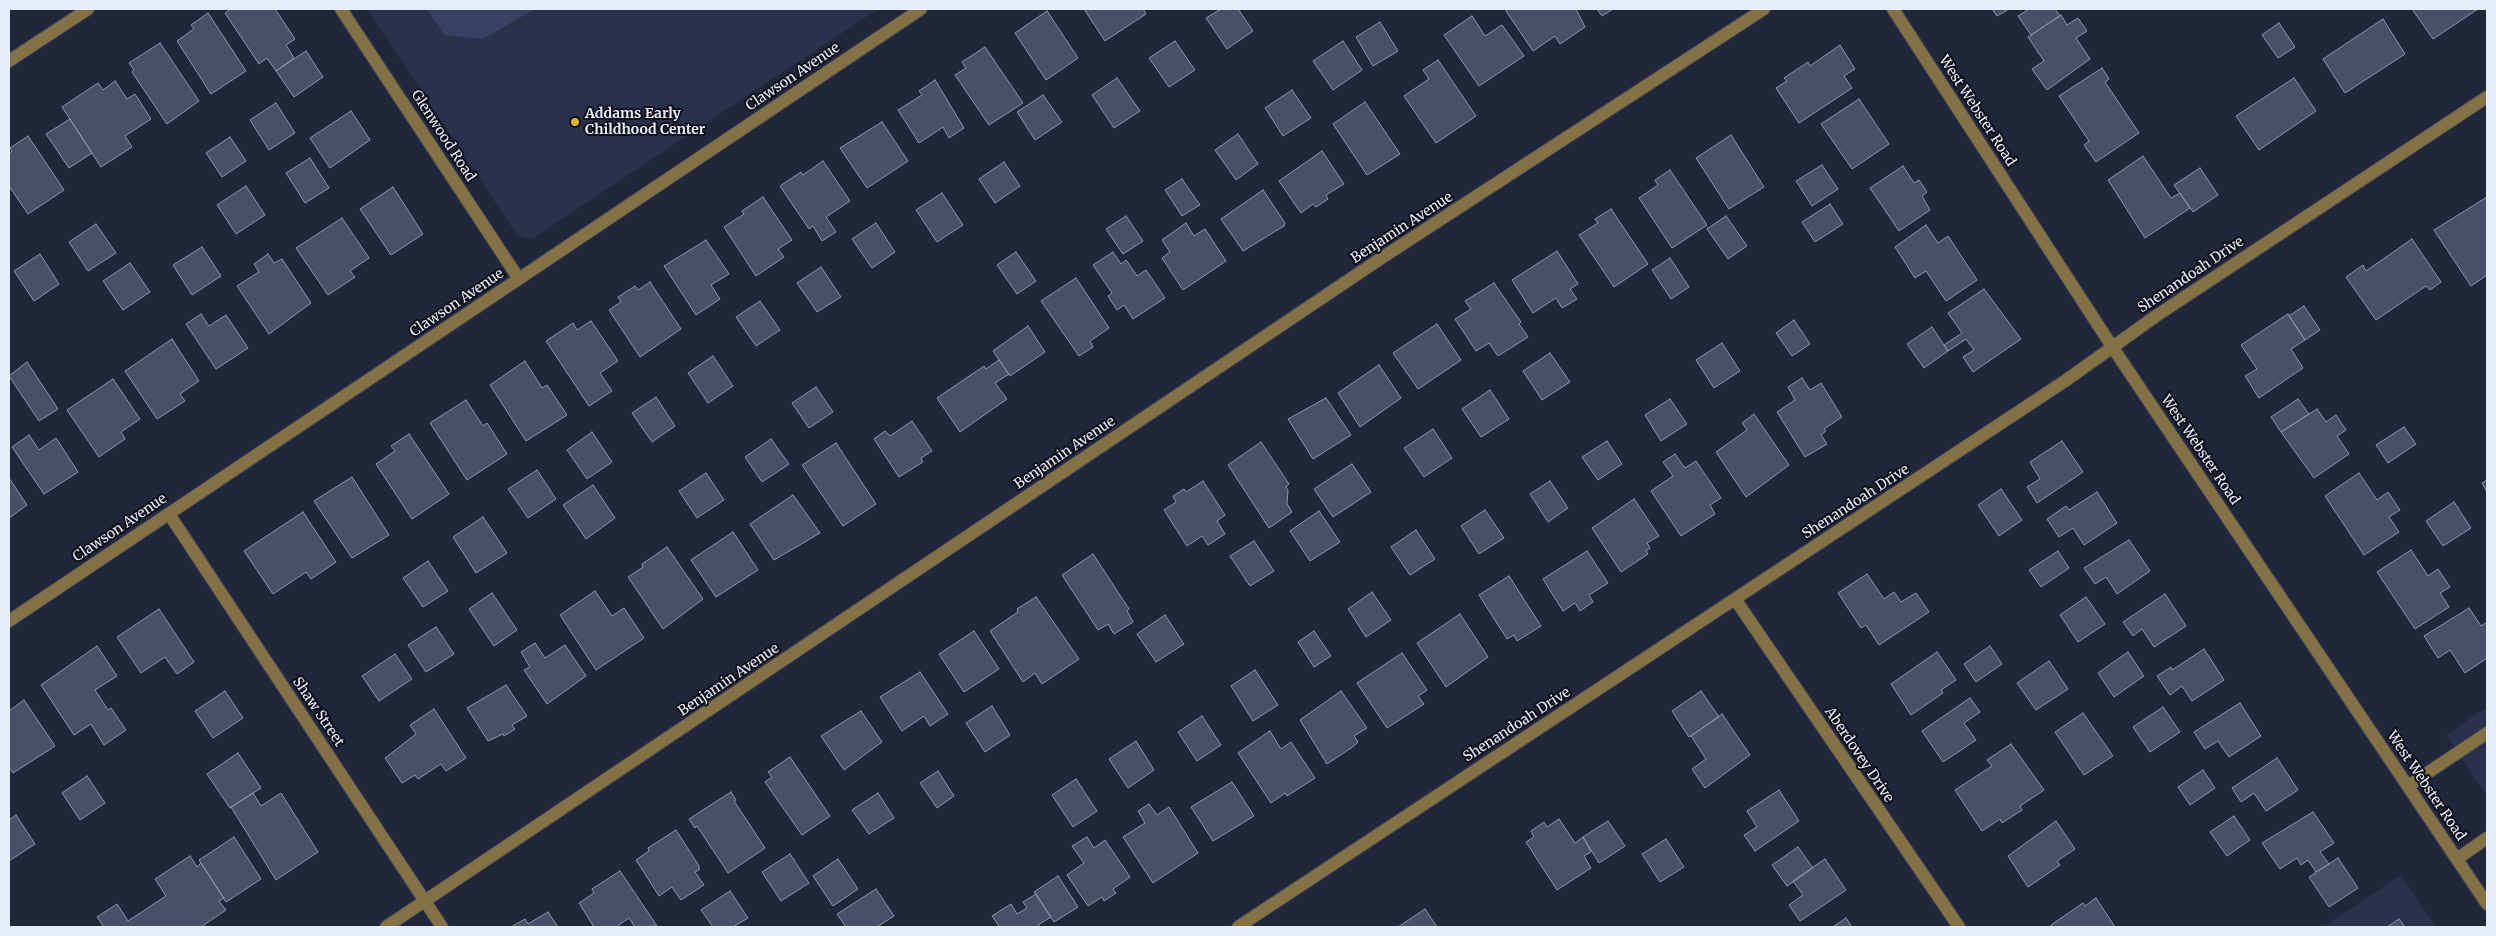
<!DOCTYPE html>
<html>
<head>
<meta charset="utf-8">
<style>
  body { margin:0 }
  #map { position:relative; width:2496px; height:936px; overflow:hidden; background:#20273b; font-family:Merriweather,serif }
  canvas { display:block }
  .frame { position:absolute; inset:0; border:10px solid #e8edfb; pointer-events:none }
</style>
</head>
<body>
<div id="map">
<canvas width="2496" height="936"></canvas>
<div class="frame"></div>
</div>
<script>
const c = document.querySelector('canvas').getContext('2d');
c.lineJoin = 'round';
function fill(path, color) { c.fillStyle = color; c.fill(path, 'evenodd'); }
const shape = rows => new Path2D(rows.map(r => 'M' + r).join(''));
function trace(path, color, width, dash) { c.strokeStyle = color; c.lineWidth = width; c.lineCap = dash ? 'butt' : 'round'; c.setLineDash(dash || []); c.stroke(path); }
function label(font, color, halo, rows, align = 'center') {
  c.font = font + ' Merriweather,serif'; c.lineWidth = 4; c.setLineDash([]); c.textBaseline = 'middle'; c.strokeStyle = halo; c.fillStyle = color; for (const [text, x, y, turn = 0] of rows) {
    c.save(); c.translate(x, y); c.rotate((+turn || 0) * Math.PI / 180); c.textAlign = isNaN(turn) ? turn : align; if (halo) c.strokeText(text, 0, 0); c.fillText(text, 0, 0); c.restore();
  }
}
fill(shape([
  [367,9,878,9,532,239,517,235],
  [2487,707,2487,796,2446,735],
  [2401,875,2436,927,2323,927]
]), '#29314b');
fill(shape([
  [427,9,535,9,483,39,444,35]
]), '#374263');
const building = shape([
  [231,9,275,9,295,39,286,45,294,58,276,71,267,58,259,64,225,13,231,9],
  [1084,9,1143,9,1146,14,1105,41,1084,9],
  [1221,9,1238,9,1253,31,1227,49,1206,18,1221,9],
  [1509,9,1576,9,1585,27,1560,44,1555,36,1533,51,1506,11,1509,9],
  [1597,9,1613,9,1602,16,1597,9],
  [1992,9,2009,9,1997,16,1992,9],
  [2029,9,2055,9,2060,16,2031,35,2018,16,2029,9],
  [2412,9,2478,9,2433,39,2412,9],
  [1047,11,1078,58,1046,80,1015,33,1047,11],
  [208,13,246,71,211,94,177,41,194,29,191,25,208,13],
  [2061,15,2067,25,2078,18,2087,31,2076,38,2090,59,2047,90,2032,69,2044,61,2028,37,2061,15],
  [1472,16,1485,36,1502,25,1524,56,1479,86,1444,35,1472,16],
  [2383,19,2405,54,2345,93,2323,59,2383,19],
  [1380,22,1398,51,1373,66,1356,37,1380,22],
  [2279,23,2295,47,2278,58,2262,35,2279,23],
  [1175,41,1195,70,1169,87,1149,58,1175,41],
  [1343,41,1362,70,1333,90,1313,61,1343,41],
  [160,43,199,101,167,124,132,72,134,70,129,63,160,43],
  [1840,45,1855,69,1844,76,1852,88,1799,123,1776,88,1787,81,1784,78,1808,62,1810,66,1840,45],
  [985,47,1023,103,989,125,955,75,966,68,962,62,985,47],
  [306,51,323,77,294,97,276,71,306,51],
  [1438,60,1476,116,1436,143,1404,96,1429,79,1423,70,1438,60],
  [2102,68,2109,79,2105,82,2139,133,2096,162,2084,145,2089,141,2059,96,2102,68],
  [1117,78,1140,111,1114,128,1092,95,1117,78],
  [2294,78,2316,111,2259,150,2236,116,2294,78],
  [935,80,964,128,949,138,943,127,919,143,898,110,922,95,919,91,935,80],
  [115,81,127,99,135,94,151,119,125,136,132,147,101,167,62,107,98,83,103,90,115,81],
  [1292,90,1311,118,1283,136,1265,108,1292,90],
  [1043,95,1062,122,1035,140,1017,112,1043,95],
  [1859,99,1889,144,1852,169,1821,124,1859,99],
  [1365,102,1400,154,1367,175,1333,124,1365,102],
  [276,103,295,133,269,150,250,120,276,103],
  [351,111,370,140,330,168,310,138,351,111],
  [70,119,92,153,69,168,46,134,70,119],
  [882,122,908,161,867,188,840,148,882,122],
  [1238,134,1258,164,1236,180,1215,150,1238,134],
  [1731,135,1764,187,1729,209,1696,158,1731,135],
  [28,136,64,190,28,214,9,186,9,154,12,151,10,148,28,136],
  [230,137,246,161,222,177,206,153,230,137],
  [1322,151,1344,184,1326,195,1328,199,1316,207,1313,204,1301,213,1279,181,1322,151],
  [2143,156,2171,198,2180,193,2190,208,2145,238,2108,180,2143,156],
  [310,158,329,188,305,203,286,173,310,158],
  [823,161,850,201,826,217,836,232,822,241,813,226,809,229,780,186,801,172,803,175,823,161],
  [1004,162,1020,186,995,203,979,179,1004,162],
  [1822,165,1838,189,1812,206,1796,181,1822,165],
  [1903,166,1914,183,1919,180,1927,192,1922,196,1930,210,1899,231,1870,188,1903,166],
  [2200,168,2218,195,2193,212,2174,185,2200,168],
  [1670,170,1707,225,1672,248,1639,198,1658,185,1655,180,1670,170],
  [1182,179,1200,205,1182,216,1165,190,1182,179],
  [246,186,265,215,236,234,217,205,246,186],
  [393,187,423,234,391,255,360,209,393,187],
  [1263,190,1285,223,1284,226,1243,251,1221,219,1263,190],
  [942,193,963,225,937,242,916,210,942,193],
  [763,197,792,240,778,249,784,257,756,276,724,227,744,214,742,211,763,197],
  [2487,197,2487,275,2471,286,2434,230,2487,197],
  [1830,204,1843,224,1815,242,1802,222,1830,204],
  [1611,209,1648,264,1614,287,1579,235,1598,223,1595,219,1611,209],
  [1126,216,1143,241,1123,254,1106,229,1126,216],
  [1726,216,1747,246,1728,259,1707,229,1726,216],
  [342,218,369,258,350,271,355,277,328,295,296,248,342,218],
  [876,223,895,252,872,268,852,239,876,223],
  [1186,223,1194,236,1205,229,1226,261,1183,290,1162,258,1170,252,1162,240,1186,223],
  [96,224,116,253,88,271,69,242,96,224],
  [1926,225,1938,243,1948,236,1977,280,1946,301,1926,271,1915,278,1895,247,1926,225],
  [2412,239,2441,282,2430,290,2426,286,2376,320,2346,277,2363,265,2366,271,2412,239],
  [706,240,729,274,711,285,720,299,696,315,664,266,706,240],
  [202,247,221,276,192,295,173,265,202,247],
  [1557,251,1578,284,1570,289,1577,299,1562,308,1556,298,1533,313,1512,280,1557,251],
  [1016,252,1036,281,1017,294,997,265,1016,252],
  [1113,252,1121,264,1126,260,1137,276,1146,270,1165,298,1133,319,1124,305,1117,310,1108,296,1112,293,1093,265,1113,252],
  [40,254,59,284,34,301,14,271,40,254],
  [268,254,274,263,282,259,311,303,269,334,237,286,259,272,254,264,268,254],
  [1670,258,1689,287,1671,299,1652,270,1670,258],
  [130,263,150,292,123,310,103,281,130,263],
  [821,267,841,297,817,312,797,283,821,267],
  [1076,278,1109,328,1090,341,1093,347,1079,356,1041,301,1076,278],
  [650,282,681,329,640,357,609,310,621,302,618,297,635,286,638,290,650,282],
  [1494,283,1521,322,1519,324,1528,337,1498,356,1489,343,1476,351,1455,319,1471,309,1465,301,1494,283],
  [1984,289,2021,339,1973,372,1963,357,1974,350,1966,339,1948,351,1944,345,1962,333,1948,313,1984,289],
  [760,301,780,330,756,346,736,317,760,301],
  [2304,306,2320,330,2305,340,2289,316,2304,306],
  [201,314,209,326,226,315,248,348,216,369,186,324,201,314],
  [2288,314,2305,340,2291,349,2303,368,2259,398,2245,376,2257,369,2241,345,2288,314],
  [1794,320,1810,344,1792,356,1776,333,1794,320],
  [591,321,618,361,600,373,612,391,589,406,546,341,573,323,577,330,591,321],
  [1437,324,1461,360,1418,389,1393,353,1437,324],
  [1028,326,1045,352,1010,376,993,351,1028,326],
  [1932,327,1948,351,1924,368,1907,344,1932,327],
  [172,339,199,381,180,394,185,401,157,419,125,371,172,339],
  [1722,343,1740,371,1714,388,1696,360,1722,343],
  [1550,353,1570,382,1542,400,1523,371,1550,353],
  [713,356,733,386,708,403,688,373,713,356],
  [999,360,1009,374,995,383,1007,399,960,432,937,398,984,366,986,369,999,360],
  [525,361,542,388,547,385,567,415,526,441,490,385,525,361],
  [27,362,58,409,39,421,9,376,27,362],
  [1379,365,1401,398,1360,427,1338,393,1379,365],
  [1802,378,1810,390,1821,383,1842,417,1824,429,1826,431,1821,435,1827,444,1805,457,1777,412,1795,400,1788,387,1802,378],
  [113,379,140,419,121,432,125,439,99,457,67,410,113,379],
  [816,387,833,412,809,428,792,403,816,387],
  [1490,390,1509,419,1481,437,1462,409,1490,390],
  [656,397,675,426,652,442,632,413,656,397],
  [1326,398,1351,435,1313,459,1288,419,1326,398],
  [1670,399,1687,424,1661,441,1645,415,1670,399],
  [2298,399,2309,414,2281,432,2271,417,2298,399],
  [466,400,483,426,487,423,507,454,467,480,430,423,466,400],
  [2317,409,2326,422,2336,415,2346,430,2337,436,2349,454,2314,478,2281,432,2317,409],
  [1754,414,1789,465,1746,497,1716,452,1747,430,1742,423,1754,414],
  [912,421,932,451,921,458,923,462,899,477,874,439,885,431,890,436,912,421],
  [2404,427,2416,444,2388,463,2376,445,2404,427],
  [1433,429,1452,458,1424,477,1404,448,1433,429],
  [592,432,612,462,587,479,567,450,592,432],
  [409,434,449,494,412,519,376,464,395,451,391,446,409,434],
  [29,435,39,450,56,438,78,472,44,494,12,447,29,435],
  [771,439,789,464,762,482,745,457,771,439],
  [1607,441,1622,464,1598,480,1582,457,1607,441],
  [2062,441,2083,472,2037,503,2027,487,2040,479,2030,462,2062,441],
  [1261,442,1289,484,1286,487,1288,490,1287,504,1292,512,1269,528,1228,465,1261,442],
  [836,443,876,504,843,526,802,465,836,443],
  [1675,454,1685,468,1696,461,1721,498,1710,505,1715,514,1681,536,1651,491,1673,476,1663,462,1675,454],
  [1352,464,1371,492,1333,517,1314,489,1352,464],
  [537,470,556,499,528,518,508,489,537,470],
  [706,473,724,500,697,518,679,491,706,473],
  [2359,473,2377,500,2388,492,2400,510,2389,517,2399,532,2364,555,2325,496,2359,473],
  [352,477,389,535,352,558,314,501,352,477],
  [9,478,27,505,9,518,9,478],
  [2487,480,2487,492,2482,483,2487,480],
  [1203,481,1225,515,1217,521,1225,534,1208,545,1202,536,1187,546,1164,510,1176,502,1173,496,1184,489,1186,492,1203,481],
  [1550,481,1568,508,1548,522,1530,494,1550,481],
  [593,485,615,518,586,539,563,505,593,485],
  [2001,489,2022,520,1999,536,1978,505,2001,489],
  [2097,492,2117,523,2084,545,2073,528,2059,537,2047,519,2066,506,2069,510,2097,492],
  [793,495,820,533,774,560,750,524,793,495],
  [1634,499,1659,536,1647,543,1650,548,1646,551,1648,554,1621,572,1592,528,1634,499],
  [2454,502,2471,528,2443,546,2426,521,2454,502],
  [1485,510,1504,538,1479,554,1461,526,1485,510],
  [1319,511,1340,542,1310,561,1290,531,1319,511],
  [303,512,336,562,311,579,306,572,273,594,244,551,303,512],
  [483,517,507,553,476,573,453,537,483,517],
  [1416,530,1435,559,1410,575,1391,547,1416,530],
  [733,532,758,570,716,597,691,560,733,532],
  [2129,540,2150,571,2117,594,2106,577,2095,584,2084,568,2129,540],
  [1254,541,1274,571,1250,586,1230,556,1254,541],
  [667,547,703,599,663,629,628,577,643,567,642,564,667,547],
  [2411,550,2428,576,2438,569,2450,587,2440,593,2449,607,2415,629,2377,572,2411,550],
  [1587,551,1608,583,1589,595,1593,602,1580,611,1575,603,1563,611,1543,579,1587,551],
  [2058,551,2069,568,2041,587,2029,570,2058,551],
  [1093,554,1129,609,1127,611,1133,622,1114,634,1108,624,1098,630,1062,575,1093,554],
  [428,561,448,591,423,607,403,578,428,561],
  [1867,574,1884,599,1894,592,1901,602,1916,593,1929,612,1879,645,1866,625,1861,628,1838,593,1867,574],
  [1509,576,1541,626,1517,641,1514,635,1507,639,1479,595,1509,576],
  [595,591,612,616,624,608,644,638,596,670,560,615,595,591],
  [1372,592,1391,620,1366,637,1348,609,1372,592],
  [492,593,517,630,494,646,469,609,492,593],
  [2165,594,2186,626,2154,647,2142,629,2133,636,2123,622,2165,594],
  [1036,597,1079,659,1042,684,1035,673,1023,682,990,631,1018,612,1017,609,1036,597],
  [2086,597,2105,624,2078,642,2060,615,2086,597],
  [2469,608,2481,626,2487,622,2487,658,2465,673,2450,650,2438,658,2424,636,2469,608],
  [159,609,194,662,177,674,165,657,141,673,117,637,159,609],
  [1460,614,1488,657,1446,687,1417,643,1460,614],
  [1165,615,1184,644,1156,662,1137,634,1165,615],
  [436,627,454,654,426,672,408,645,436,627],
  [974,631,999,669,964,692,939,654,974,631],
  [1314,631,1331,656,1314,667,1298,642,1314,631],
  [535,643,545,658,565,645,586,676,547,704,524,670,530,667,521,652,535,643],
  [97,646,117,676,95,690,108,710,111,708,126,730,104,745,91,724,74,735,41,685,97,646],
  [1990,646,2002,664,1976,682,1964,664,1990,646],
  [2204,649,2224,680,2192,701,2182,686,2170,695,2157,676,2171,667,2172,670,2204,649],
  [1937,652,1956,680,1941,690,1943,693,1911,715,1891,684,1937,652],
  [2128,652,2144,676,2114,697,2098,673,2128,652],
  [1402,653,1427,690,1418,696,1424,704,1387,728,1357,683,1402,653],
  [395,654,412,679,379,701,362,676,395,654],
  [2049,661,2068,689,2036,710,2017,683,2049,661],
  [1255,670,1278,705,1253,721,1231,686,1255,670],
  [920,672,948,714,930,726,924,716,902,731,880,697,920,672],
  [506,685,527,716,512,725,515,729,504,736,503,734,488,741,467,708,506,685],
  [225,691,243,718,213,738,195,711,225,691],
  [1341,691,1367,728,1354,736,1358,742,1354,746,1327,764,1300,720,1341,691],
  [1701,691,1719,717,1689,737,1672,711,1701,691],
  [1970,698,1980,712,1964,723,1976,740,1943,762,1922,731,1970,698],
  [24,700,55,746,13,773,9,767,9,711,24,700],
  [2240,703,2261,736,2229,757,2218,741,2205,749,2194,732,2240,703],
  [992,706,1010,735,985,752,966,723,992,706],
  [2163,707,2180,732,2150,752,2133,727,2163,707],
  [434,709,466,758,446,771,441,764,418,779,415,775,402,783,385,758,416,734,410,725,434,709],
  [861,711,882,742,844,770,821,736,861,711],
  [2083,713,2113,756,2084,775,2055,732,2083,713],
  [1722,714,1750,755,1705,788,1692,769,1706,759,1691,736,1722,714],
  [1202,716,1221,745,1197,761,1178,732,1202,716],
  [1270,731,1281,749,1291,742,1315,778,1287,796,1285,793,1271,803,1238,753,1270,731],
  [1136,741,1154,770,1128,788,1109,759,1136,741],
  [2011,744,2044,790,2020,806,2022,810,2002,823,2000,819,1982,831,1955,790,1992,766,1987,760,2011,744],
  [238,753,261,788,230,808,207,774,238,753],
  [790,757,830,816,802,835,765,782,772,777,768,772,790,757],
  [2277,758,2298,790,2266,811,2254,793,2241,802,2232,788,2277,758],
  [2203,770,2215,788,2190,805,2178,787,2203,770],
  [938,771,954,796,937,808,920,783,938,771],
  [87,776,105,803,80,820,62,793,87,776],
  [1076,779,1097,811,1073,827,1052,795,1076,779],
  [1232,782,1254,816,1213,841,1191,807,1232,782],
  [1779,790,1799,821,1755,851,1744,835,1757,827,1747,811,1779,790],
  [731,792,736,800,734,801,765,848,728,873,697,826,695,828,689,819,731,792],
  [253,793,261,806,281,793,318,852,276,880,231,807,253,793],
  [878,793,894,818,869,834,852,810,878,793],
  [1149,804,1157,815,1169,807,1198,853,1153,883,1123,837,1145,823,1138,811,1149,804],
  [2313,812,2334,843,2320,852,2329,864,2316,872,2308,860,2301,865,2297,858,2280,869,2262,843,2313,812],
  [16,815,35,844,9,861,9,820,16,815],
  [2234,816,2250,840,2227,856,2210,832,2234,816],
  [1559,819,1575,843,1583,837,1591,852,1584,856,1591,868,1557,890,1526,842,1534,837,1531,831,1544,822,1547,827,1559,819],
  [1608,821,1625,846,1599,863,1583,837,1608,821],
  [2056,821,2075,849,2057,861,2060,865,2028,887,2008,856,2056,821],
  [676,830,699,866,699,870,695,872,704,885,681,900,672,887,659,896,636,860,649,851,648,848,676,830],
  [234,837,261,879,226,902,199,860,234,837],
  [1087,837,1094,848,1105,840,1130,877,1113,889,1116,893,1104,901,1102,897,1088,906,1067,875,1084,863,1072,846,1087,837],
  [1666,839,1684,867,1660,882,1642,854,1666,839],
  [1798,847,1813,868,1787,886,1772,865,1798,847],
  [790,854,809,883,781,901,762,872,790,854],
  [190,856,197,867,201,863,224,898,219,901,226,910,201,927,104,927,97,917,117,904,128,921,166,896,155,879,190,856],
  [2338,858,2358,888,2329,907,2309,877,2338,858],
  [838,859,858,889,833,906,813,876,838,859],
  [1825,859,1846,890,1800,921,1789,905,1803,895,1793,881,1825,859],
  [620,871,657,926,635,927,629,918,616,927,594,927,579,903,594,893,592,889,620,871],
  [1058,876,1078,907,1054,922,1034,892,1058,876],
  [876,889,894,916,877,927,846,927,837,914,876,889],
  [730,891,748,918,733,927,713,927,701,910,730,891],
  [1036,894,1051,917,1038,925,1040,927,997,927,999,926,992,916,1011,904,1017,914,1027,908,1023,902,1036,894],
  [2096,898,2115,927,2052,927,2051,925,2083,903,2085,906,2096,898],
  [1425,909,1437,927,1398,927,1425,909],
  [548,912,558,927,511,927,525,919,528,924,548,912],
  [1846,918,1852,927,1833,927,1846,918],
  [2399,919,2405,927,2387,927,2399,919]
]);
fill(building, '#485067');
trace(building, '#8e97b0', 1);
const minor = shape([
  [341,9,519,279],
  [1893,9,2113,348,2487,904],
  [9,61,88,9],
  [169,514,442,927],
  [1735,599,1959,927],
  [9,621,921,9],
  [2408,786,2487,733],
  [2457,859,2487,838],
  [386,927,1383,257,1764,9],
  [1238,927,2065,381,2156,316,2487,97]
]);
trace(minor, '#3c4356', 14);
trace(minor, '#847145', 12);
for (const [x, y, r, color] of [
  [575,122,5,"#dfb034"]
]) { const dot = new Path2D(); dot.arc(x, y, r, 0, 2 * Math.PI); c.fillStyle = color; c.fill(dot); trace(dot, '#0d1019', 2); }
label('14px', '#e8edfb', '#0d1019', [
  ["Clawson Avenue",793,77,-34],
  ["West Webster Road",1977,111,57],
  ["Glenwood Road",443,136,57],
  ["Benjamin Avenue",1402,228,-33],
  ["Shenandoah Drive",2191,275,-34],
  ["Clawson Avenue",457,303,-34],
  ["West Webster Road",2200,450,56],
  ["Benjamin Avenue",1065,453,-34],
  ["Shenandoah Drive",1856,502,-33],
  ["Clawson Avenue",120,528,-34],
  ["Benjamin Avenue",729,680,-34],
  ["Shaw Street",318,712,56],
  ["Shenandoah Drive",1517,725,-33],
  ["Aberdovey Drive",1859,755,56],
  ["West Webster Road",2426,786,56]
]);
label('bold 14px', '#e8edfb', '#0d1019', [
  ["Addams Early",585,114],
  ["Childhood Center",585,130]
], 'left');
</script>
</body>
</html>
